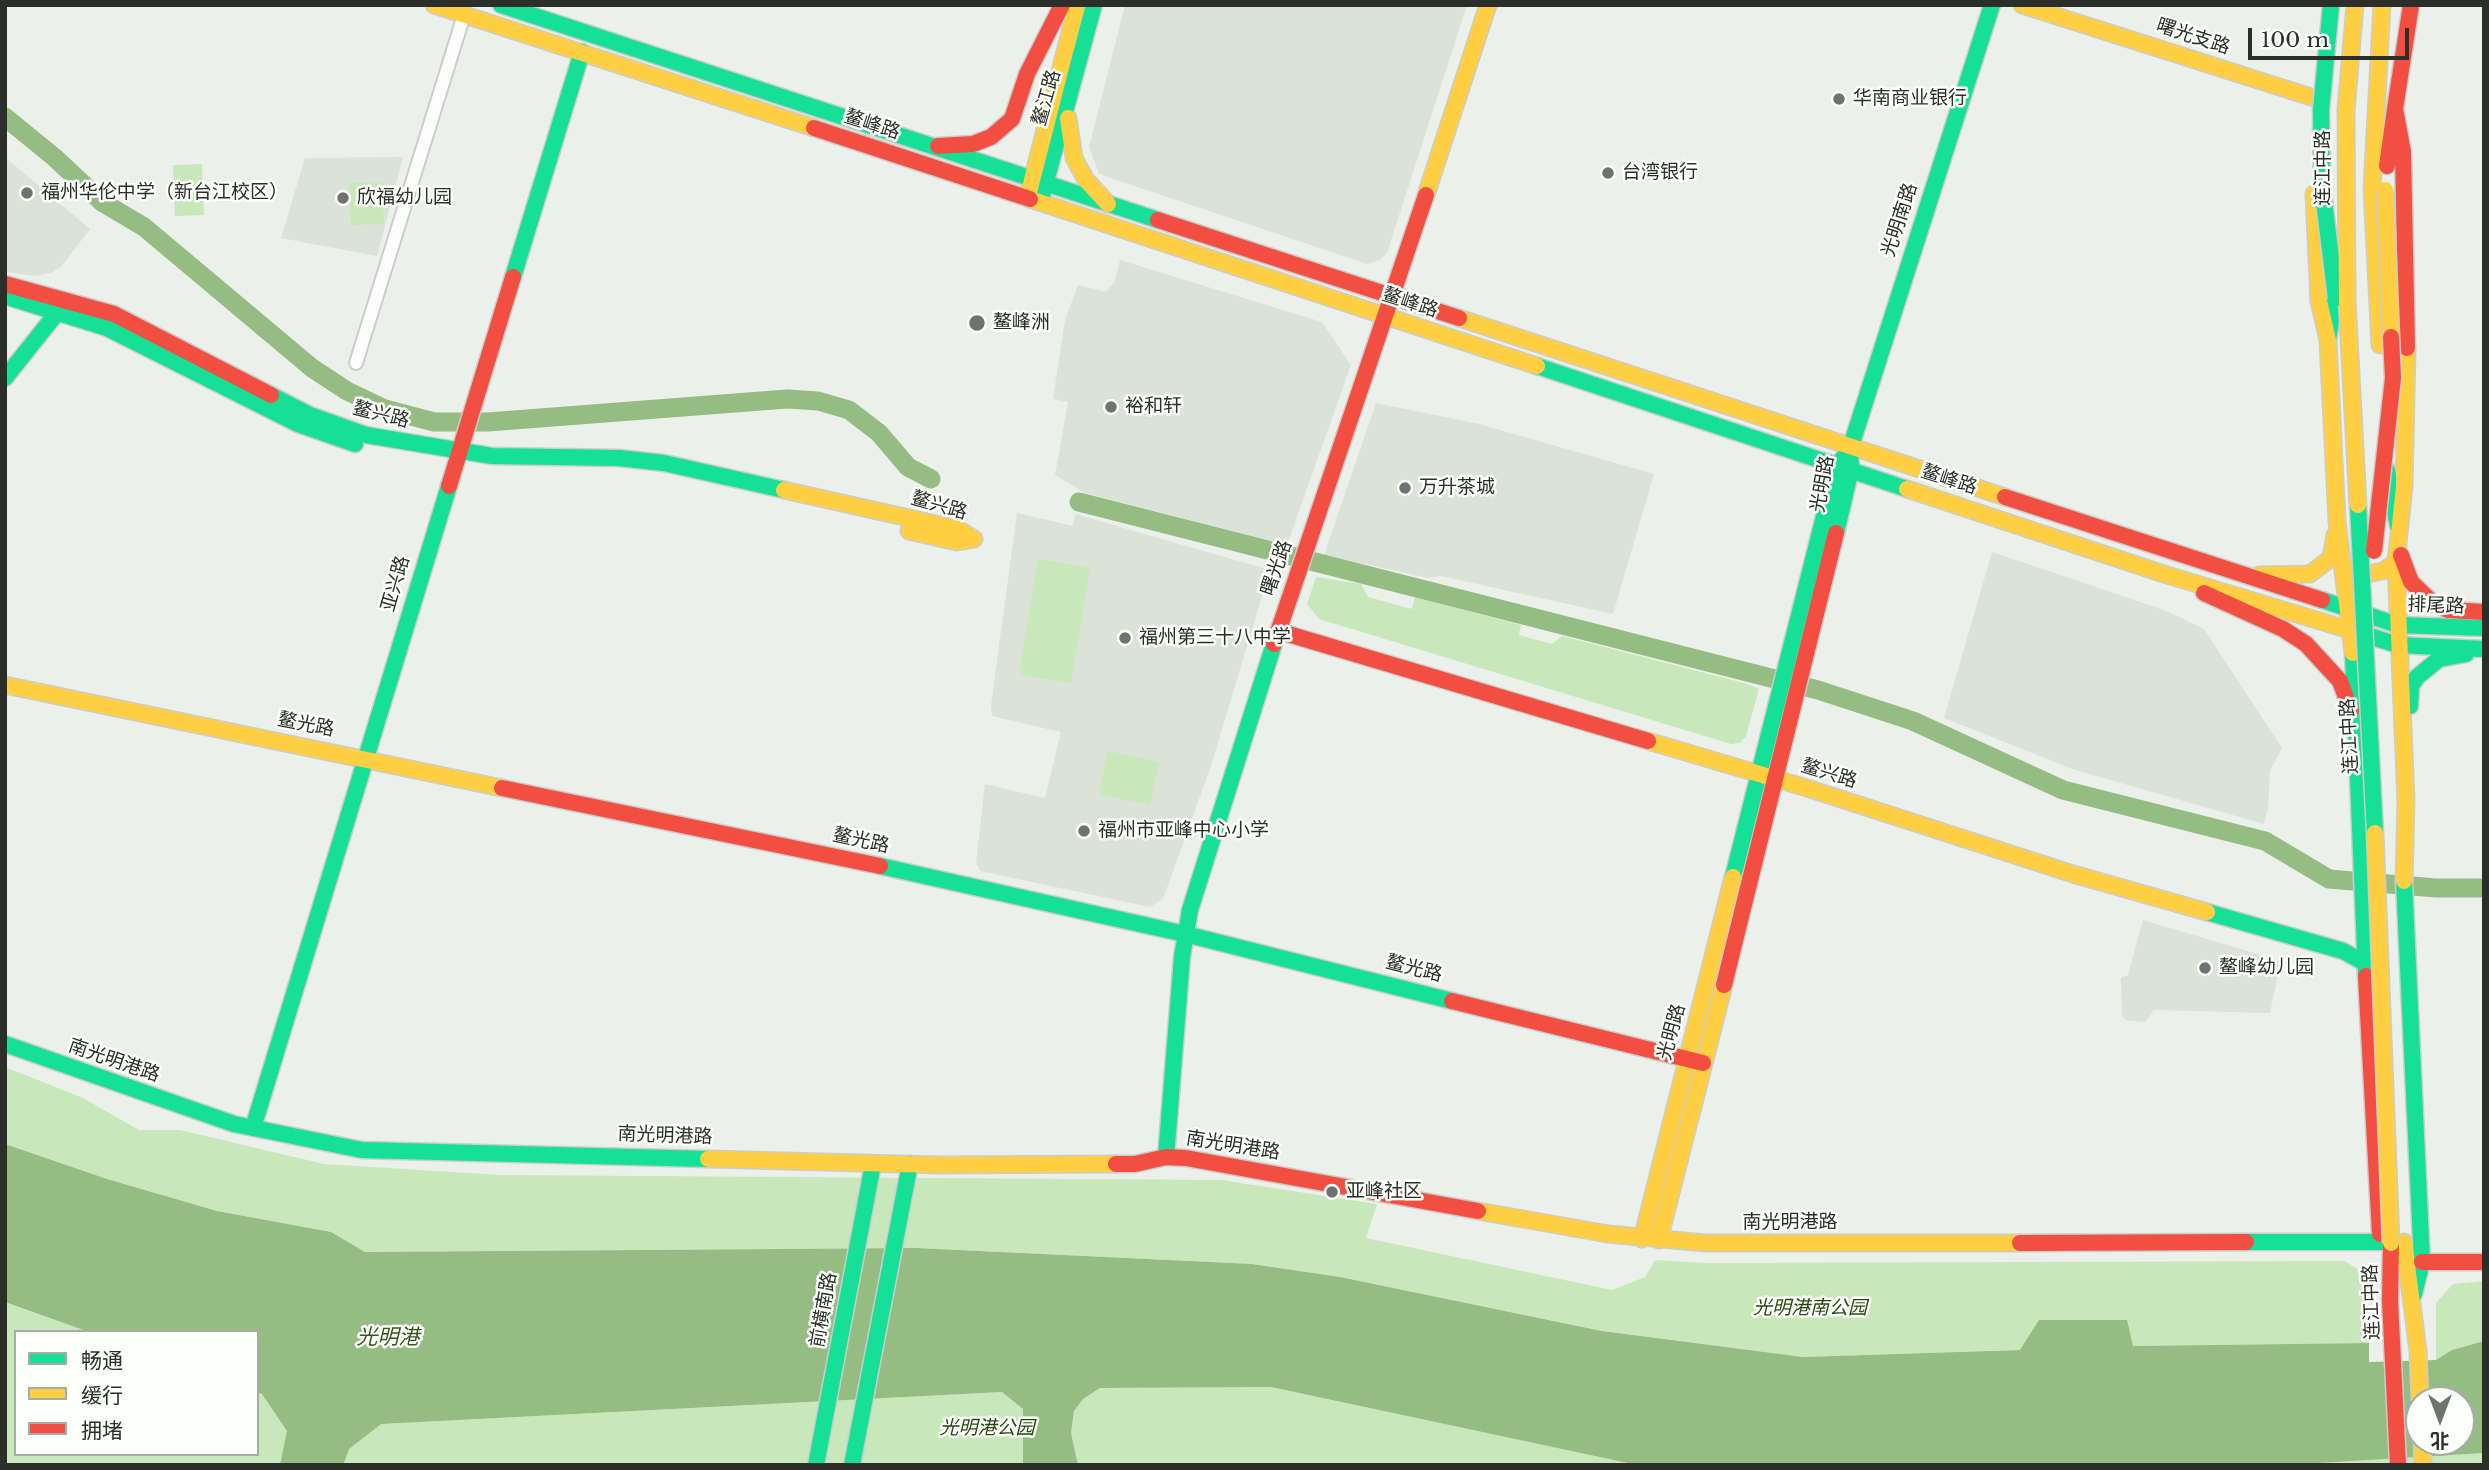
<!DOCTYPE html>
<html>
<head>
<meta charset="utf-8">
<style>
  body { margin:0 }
  #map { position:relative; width:2489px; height:1470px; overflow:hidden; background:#ecf0eb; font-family:"Libre Baskerville","Noto Sans SC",serif }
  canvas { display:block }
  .frame { position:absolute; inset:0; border:7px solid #2c2e2a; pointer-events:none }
  .legend { position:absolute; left:14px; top:1330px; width:245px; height:126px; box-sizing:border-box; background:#fcfffa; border:2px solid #a9aba7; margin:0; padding:9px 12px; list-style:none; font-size:21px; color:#2c2e2a }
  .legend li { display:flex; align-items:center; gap:14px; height:35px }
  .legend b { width:35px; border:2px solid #a9aba7 }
  .north { position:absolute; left:2405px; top:1386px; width:70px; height:70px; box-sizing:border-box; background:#fcfffa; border:2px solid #a9aba7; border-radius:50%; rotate:180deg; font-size:19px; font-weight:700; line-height:28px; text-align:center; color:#2c2e2a }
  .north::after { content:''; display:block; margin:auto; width:24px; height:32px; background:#6f726e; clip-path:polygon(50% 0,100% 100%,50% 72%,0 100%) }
  .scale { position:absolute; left:2248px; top:28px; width:161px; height:32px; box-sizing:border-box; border:4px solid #2c2e2a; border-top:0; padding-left:9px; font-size:21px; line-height:24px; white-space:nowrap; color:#2c2e2a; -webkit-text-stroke:5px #fcfffa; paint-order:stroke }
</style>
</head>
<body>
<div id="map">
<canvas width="2489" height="1470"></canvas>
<div class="frame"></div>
<ul class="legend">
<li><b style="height:9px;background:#16e098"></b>畅通</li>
<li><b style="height:9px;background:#ffcf43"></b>缓行</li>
<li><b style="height:9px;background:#f24e42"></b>拥堵</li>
</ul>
<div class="north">北</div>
<div class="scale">100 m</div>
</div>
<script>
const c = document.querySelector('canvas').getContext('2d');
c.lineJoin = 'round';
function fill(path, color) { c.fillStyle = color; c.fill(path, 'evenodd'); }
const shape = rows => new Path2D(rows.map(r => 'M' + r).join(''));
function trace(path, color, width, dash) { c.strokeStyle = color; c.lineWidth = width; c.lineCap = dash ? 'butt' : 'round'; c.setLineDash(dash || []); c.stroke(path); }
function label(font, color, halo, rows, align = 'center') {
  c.font = font + ' "Libre Baskerville","Noto Sans SC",serif'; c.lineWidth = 5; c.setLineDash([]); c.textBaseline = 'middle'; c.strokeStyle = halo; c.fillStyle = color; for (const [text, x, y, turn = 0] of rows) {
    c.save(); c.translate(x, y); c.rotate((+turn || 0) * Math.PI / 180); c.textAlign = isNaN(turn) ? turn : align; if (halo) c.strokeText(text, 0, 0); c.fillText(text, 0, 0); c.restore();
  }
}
fill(shape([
  [1125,5,1467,5,1387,253,1380,260,1367,264,1099,174,1089,147],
  [5,157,90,229,61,267,51,273,35,276,5,272],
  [403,157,377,256,281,238,305,158],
  [1120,260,1322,322,1351,365,1287,545,1085,493,1055,475,1068,402,1053,399,1065,320,1078,285,1106,292,1115,281],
  [1376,403,1479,424,1654,474,1613,614,1441,576,1428,578,1324,555],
  [1017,513,1073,526,1075,514,1270,570,1211,766,1163,899,1150,907,980,871,976,863,985,784,1045,798,1061,732,992,716,991,705],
  [1992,552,2164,610,2204,629,2282,748,2270,771,2268,808,2264,824,2072,769,1944,718],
  [2143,920,2281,961,2270,1013,2154,1010,2145,1022,2125,1020,2122,1015,2121,978,2128,975]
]), '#dbe2d8');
fill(shape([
  [202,164,204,215,175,216,173,165],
  [382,182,384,224,351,225,349,183],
  [1038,559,1090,568,1071,683,1019,674],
  [1316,577,1361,584,1368,597,1412,609,1415,597,1521,625,1519,635,1552,644,1562,636,1744,683,1759,689,1746,736,1740,743,1731,744,1319,619,1307,604],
  [1108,751,1159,762,1150,805,1099,794],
  [5,1067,83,1098,139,1130,180,1130,324,1164,501,1175,1221,1180,1377,1204,1366,1238,1612,1290,1645,1277,1655,1260,1706,1263,2345,1261,2357,1269,2366,1285,2369,1343,2133,1346,1803,1357,1603,1331,1340,1277,1252,1264,916,1248,365,1252,331,1232,217,1211,107,1179,5,1144],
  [2484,1281,2484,1341,2452,1350,2436,1360,2436,1303,2453,1284],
  [5,1302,89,1332,16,1332,16,1454,257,1454,257,1392,381,1424,1002,1392,1023,1409,1023,1465,5,1465],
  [1271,1387,1637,1465,1078,1465,1071,1433,1074,1411,1083,1399,1100,1388],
  [2484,1453,2484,1465,2285,1465,2380,1459]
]), '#c8e7ba');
fill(shape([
  [5,1144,107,1179,217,1211,331,1232,365,1252,916,1248,1252,1264,1340,1277,1602,1331,1803,1357,2020,1350,2039,1320,2127,1320,2133,1346,2369,1343,2369,1362,2436,1360,2452,1350,2484,1341,2484,1453,2285,1465,1637,1465,1271,1387,1100,1388,1083,1399,1074,1411,1071,1433,1078,1465,1023,1465,1023,1409,1002,1392,381,1424,349,1449,343,1465,280,1465,287,1431,262,1394,257,1392,257,1332,89,1332,5,1302],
  [2419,1400,2461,1400,2461,1442,2419,1442]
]), '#95bc82');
trace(shape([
  [5,117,54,157,102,202,144,227,312,368,347,391,385,409,434,422,488,422,787,399,818,401,849,410,879,433,908,467,931,479],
  [1079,502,1818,690,1913,721,2063,790,2265,841,2329,879,2436,888,2484,888]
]), '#95bc82', 19);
const street = shape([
  [356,363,464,15]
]);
const fast = shape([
  [501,5,1158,220],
  [1042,196,1094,5],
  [513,277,582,52],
  [11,298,107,328,298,424,355,444],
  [2328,340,2334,303,2333,277],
  [1537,366,1907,489],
  [5,378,64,304],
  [271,395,310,415,366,435,492,456,619,458,664,463,784,490],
  [2387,470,2398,526],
  [1836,533,1851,469,1850,449,1992,5],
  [2322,600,2398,625,2484,628],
  [2353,631,2398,645,2484,649],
  [2353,653,2366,976],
  [2410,706,2411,686,2417,677,2439,659,2466,654],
  [880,866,1185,934,1452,1001],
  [1733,877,1837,465,1844,457],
  [2404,881,2422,1262,2414,1294],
  [2207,912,2343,951,2365,963],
  [5,1044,234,1124,362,1150,708,1159],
  [253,1128,449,486],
  [1166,1157,1182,957,1190,910,1274,644],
  [2246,1242,2381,1242],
  [816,1465,873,1164],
  [852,1465,910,1164]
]);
const slow = shape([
  [434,5,814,128],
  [2022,5,2311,97],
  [1068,118,1074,158,1086,180,1108,204],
  [1029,192,1077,5],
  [2314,194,2319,301,2328,340,2337,521,2353,653],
  [1426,195,1488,5],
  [1030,199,1537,366],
  [1459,318,2005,497],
  [2380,345,2372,189,2382,5],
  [1907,489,2167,575,2353,631],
  [784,490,958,529,974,539],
  [909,531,957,542,974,539],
  [2353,569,2367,574,2383,571,2396,562],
  [2259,575,2310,574,2331,558,2335,535],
  [5,685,502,788],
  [1648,741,1810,789,2073,874,2207,912],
  [2404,881,2406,801,2396,562,2404,487,2407,348],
  [708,1159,938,1165,1116,1164],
  [1478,1211,1608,1234,1706,1243,2020,1243],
  [1642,1239,1733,877],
  [1659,1240,1724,985],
  [2404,1242,2418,1351,2420,1400],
  [2422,1442,2423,1465]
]);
const jam = shape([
  [814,128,1030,199],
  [938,146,973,144,991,137,1012,119,1027,74,1062,5],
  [2387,166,2395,109],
  [1158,220,1459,318],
  [5,284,114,314,271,395],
  [2407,348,2403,152,2395,109,2411,5],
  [449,486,513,277],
  [2005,497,2322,600],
  [2401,555,2411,582,2432,602,2448,610,2484,612],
  [2204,593,2283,629,2306,644,2340,681,2351,711],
  [1278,631,1648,741],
  [1274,644,1426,195],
  [502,788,880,866],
  [2366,976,2380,1234],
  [1724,985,1836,533],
  [1452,1001,1703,1063],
  [1116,1164,1135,1164,1166,1157,1186,1158,1478,1211],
  [2020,1243,2246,1242],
  [2391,1243,2390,1301,2398,1465],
  [2422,1262,2484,1262]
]);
trace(street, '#cbcdca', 16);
trace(fast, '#cbcdca', 19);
trace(slow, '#cbcdca', 19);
trace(jam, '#cbcdca', 19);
trace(street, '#fcfdfc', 12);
trace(fast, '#16e098', 16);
trace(slow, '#ffcf43', 16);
trace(jam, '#f24e42', 16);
const fastBridge = shape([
  [2331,5,2321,110,2322,185,2336,298],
  [2358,505,2375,833]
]);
const slowBridge = shape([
  [2355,5,2346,110,2347,301,2358,505],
  [2385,190,2391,337],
  [2375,833,2391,1243]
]);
const jamBridge = shape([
  [2374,551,2393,378,2391,337]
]);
trace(fastBridge, '#caccc9', 19, []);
trace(slowBridge, '#caccc9', 19, []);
trace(jamBridge, '#caccc9', 19, []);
trace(fastBridge, '#16e098', 16);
trace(slowBridge, '#ffcf43', 16);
trace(jamBridge, '#f24e42', 16);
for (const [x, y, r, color] of [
  [1839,99,7,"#6f726e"],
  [1608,173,7,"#6f726e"],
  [27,193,7,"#6f726e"],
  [343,198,7,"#6f726e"],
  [977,323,9,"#6f726e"],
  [1111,407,7,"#6f726e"],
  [1405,488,7,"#6f726e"],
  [1125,638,7,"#6f726e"],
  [1084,831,7,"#6f726e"],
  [2205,968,7,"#6f726e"],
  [1332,1192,7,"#6f726e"]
]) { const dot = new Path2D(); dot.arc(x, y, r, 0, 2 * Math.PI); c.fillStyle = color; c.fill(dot); trace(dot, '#fcfffa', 2.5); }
label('19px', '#2c2e2a', '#fcfffa', [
  ["曙光支路",2193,37,18],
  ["鳌江路",1047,98,-74],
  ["鳌峰路",872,125,18],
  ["连江中路",2324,168,-90],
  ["光明南路",1900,220,-72],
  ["鳌峰路",1410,303,18],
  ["鳌兴路",381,415,14],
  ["鳌峰路",1949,480,18],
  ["光明路",1823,484,-80],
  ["鳌兴路",939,506,16],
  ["曙光路",1277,568,-71],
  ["亚兴路",396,584,-74],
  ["排尾路",2436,606,2],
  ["鳌光路",306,725,11],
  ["连江中路",2350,736,-93],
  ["鳌兴路",1829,774,17],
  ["鳌光路",861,841,12],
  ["鳌光路",1414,969,14],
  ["光明路",1672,1032,-75],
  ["南光明港路",114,1061,19],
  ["南光明港路",665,1136,2],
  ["南光明港路",1233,1146,9],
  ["南光明港路",1790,1223],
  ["连江中路",2372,1302,-92],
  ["前横南路",824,1310,-80]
]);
label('19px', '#2c2e2a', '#fcfffa', [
  ["华南商业银行",1853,99],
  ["台湾银行",1622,173],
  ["福州华伦中学（新台江校区）",41,193],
  ["欣福幼儿园",357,198],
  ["鳌峰洲",993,323],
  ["裕和轩",1125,407],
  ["万升茶城",1419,488],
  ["福州第三十八中学",1139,638],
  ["福州市亚峰中心小学",1098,831],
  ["鳌峰幼儿园",2219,968],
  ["亚峰社区",1346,1192]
], 'left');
label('italic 19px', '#25480f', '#fcfffa', [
  ["光明港南公园",1810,1309],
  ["光明港公园",987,1429]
]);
label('italic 21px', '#32561e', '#fcfffa', [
  ["光明港",388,1338]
]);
</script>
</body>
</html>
